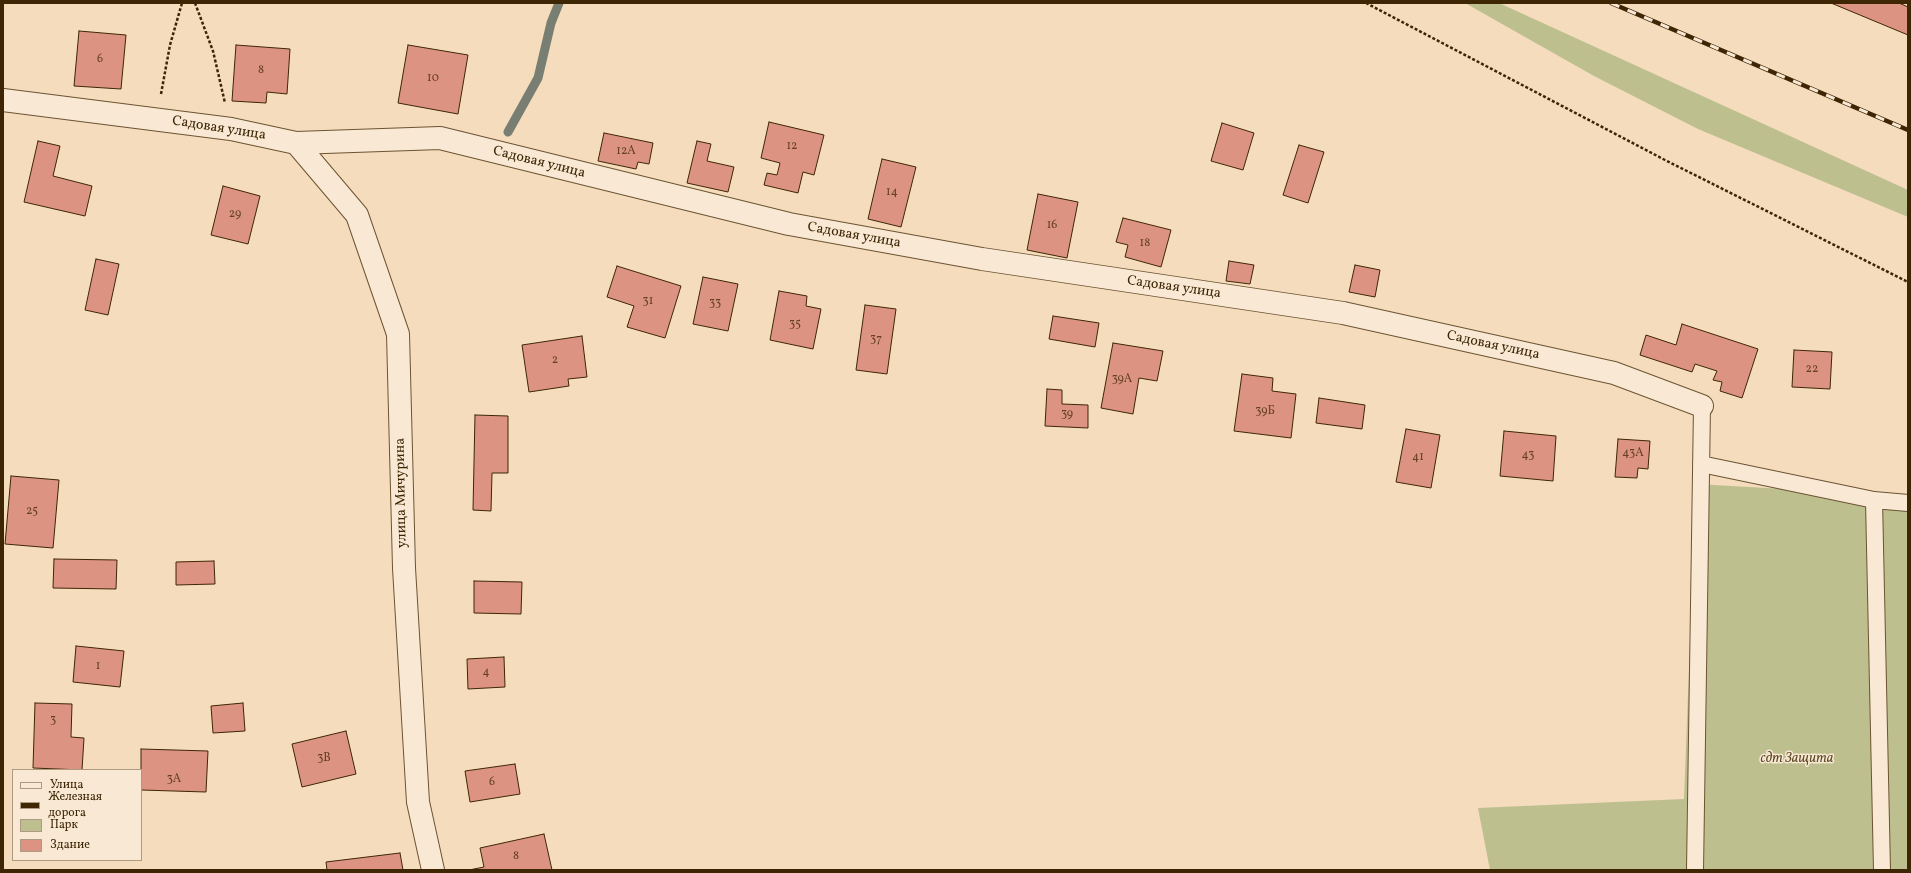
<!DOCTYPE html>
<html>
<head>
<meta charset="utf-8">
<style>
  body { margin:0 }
  #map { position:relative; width:1911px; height:873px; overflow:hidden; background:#f4dcbd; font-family:Vollkorn,serif }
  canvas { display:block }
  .frame { position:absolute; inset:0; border:4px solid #3e2604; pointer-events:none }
  .legend { position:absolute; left:12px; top:769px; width:130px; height:92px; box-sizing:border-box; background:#f8e8d4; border:1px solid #ae9a81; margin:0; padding:5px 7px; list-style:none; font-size:12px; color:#3e2604 }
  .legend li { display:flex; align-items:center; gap:8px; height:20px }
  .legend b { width:20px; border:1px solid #ae9a81 }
</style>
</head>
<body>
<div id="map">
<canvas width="1911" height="873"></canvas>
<div class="frame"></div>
<ul class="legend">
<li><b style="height:5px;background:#f8e8d4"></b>Улица</li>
<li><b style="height:5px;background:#3e2604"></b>Железная дорога</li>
<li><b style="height:11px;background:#bebf8f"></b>Парк</li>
<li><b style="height:11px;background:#dc9381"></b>Здание</li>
</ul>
</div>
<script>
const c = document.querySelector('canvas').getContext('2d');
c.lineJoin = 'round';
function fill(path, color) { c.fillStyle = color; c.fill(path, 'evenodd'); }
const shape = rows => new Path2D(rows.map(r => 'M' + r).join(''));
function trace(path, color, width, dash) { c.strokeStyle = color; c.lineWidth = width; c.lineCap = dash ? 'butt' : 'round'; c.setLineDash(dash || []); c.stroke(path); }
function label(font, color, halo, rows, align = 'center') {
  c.font = font + ' Vollkorn,serif'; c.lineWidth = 3; c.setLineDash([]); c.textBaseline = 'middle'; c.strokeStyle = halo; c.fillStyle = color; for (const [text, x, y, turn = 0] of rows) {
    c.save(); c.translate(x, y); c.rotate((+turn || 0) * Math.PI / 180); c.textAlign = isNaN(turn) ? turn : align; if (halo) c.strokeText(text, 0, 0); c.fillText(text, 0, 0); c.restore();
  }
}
fill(shape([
  [1465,3,1499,3,1908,190,1908,217,1698,129,1594,76],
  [1696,484,1908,496,1908,870,1490,870,1478,808,1684,799]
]), '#bebf8f');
trace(shape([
  [508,132,538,78,551,23,559,3]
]), '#797e72', 9);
const building = shape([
  [1831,3,1899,3,1908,7,1908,35,1831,3],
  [79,31,126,35,121,89,74,86,79,31],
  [236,45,290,49,287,94,267,92,266,103,232,101,236,45],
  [408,45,468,55,458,114,398,103,408,45],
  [769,122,824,135,814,175,803,172,798,193,764,185,767,173,777,175,780,163,761,158,769,122],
  [1222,123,1254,133,1243,170,1211,161,1222,123],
  [604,133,653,143,649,164,638,162,636,169,598,161,604,133],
  [38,141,60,146,53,176,92,186,85,216,24,202,38,141],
  [697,141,711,144,707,161,734,167,728,192,687,183,697,141],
  [1299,145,1324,152,1308,203,1283,195,1299,145],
  [882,159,916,167,901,227,868,219,882,159],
  [223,186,260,196,248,244,211,235,223,186],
  [1038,194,1078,202,1067,258,1027,250,1038,194],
  [1123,218,1171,230,1161,267,1125,257,1128,245,1116,242,1123,218],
  [96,259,119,264,108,315,85,310,96,259],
  [1229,261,1254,265,1250,284,1226,281,1229,261],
  [1355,265,1380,270,1375,297,1349,292,1355,265],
  [617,266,681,286,665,338,627,327,634,306,607,297,617,266],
  [703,277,738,284,728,331,693,324,703,277],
  [779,291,807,296,806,306,821,309,813,349,770,340,779,291],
  [865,305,896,309,887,374,856,370,865,305],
  [1053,316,1099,323,1095,347,1049,339,1053,316],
  [1682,324,1758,349,1742,398,1720,391,1722,382,1713,380,1717,371,1695,364,1692,372,1640,355,1646,335,1676,345,1682,324],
  [582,336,587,377,568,379,569,386,529,392,522,345,582,336],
  [1113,343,1163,351,1157,381,1139,378,1133,414,1101,408,1113,343],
  [1794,350,1832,352,1830,389,1792,387,1794,350],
  [1242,374,1273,378,1272,391,1296,394,1291,438,1234,431,1242,374],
  [1047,389,1062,390,1062,404,1088,405,1088,428,1045,426,1047,389],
  [1319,398,1365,405,1362,429,1316,423,1319,398],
  [475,415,508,416,508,473,492,473,491,511,473,510,475,415],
  [1406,429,1440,435,1431,488,1396,482,1406,429],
  [1504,431,1556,436,1553,481,1500,476,1504,431],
  [1618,439,1650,441,1648,469,1638,468,1637,478,1615,477,1618,439],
  [11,476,59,480,53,548,5,544,11,476],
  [54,559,117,560,116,589,53,588,54,559],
  [214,561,215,584,176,585,176,562,214,561],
  [474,581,522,582,521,614,474,613,474,581],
  [76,646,124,651,120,687,73,682,76,646],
  [504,657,505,687,468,689,467,659,504,657],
  [35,703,72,704,71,737,84,738,82,770,33,768,35,703],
  [243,703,245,731,213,733,211,706,243,703],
  [346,731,356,774,302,787,292,744,346,731],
  [141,749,208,751,206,792,141,790,141,749],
  [515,764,520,794,470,802,465,771,515,764],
  [544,834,552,870,469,870,484,867,480,848,544,834],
  [400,853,403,870,327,870,326,862,400,853]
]);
fill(building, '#dc9381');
trace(building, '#3e2604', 1);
const service = shape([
  [1701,464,1874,500,1908,503],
  [1874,500,1882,870],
  [1695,870,1702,406]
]);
const minor = shape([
  [3,100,231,129,296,143,440,138,789,224,982,259,1343,313,1614,373,1702,406],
  [296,143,357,215,398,334,404,568,418,802,433,870]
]);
trace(service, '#6c5432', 18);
trace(minor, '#6c5432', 24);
trace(shape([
  [195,3,213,51,225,103],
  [1366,3,1665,160,1908,282],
  [161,94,170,45,182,3]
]), '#3e2604', 2.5, [3, 2]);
trace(service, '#f8e8d4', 16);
trace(minor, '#f8e8d4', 22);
const rail = shape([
  [1611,3,1908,130]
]);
trace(rail, '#3e2604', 4.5);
trace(rail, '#f8e8d4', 3, [9]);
label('12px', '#664123', null, [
  ["6",100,60],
  ["8",261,71],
  ["10",433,79],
  ["12",792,147],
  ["12А",626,152],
  ["14",892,193],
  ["29",235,215],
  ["16",1052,226],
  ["18",1145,244],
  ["31",648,302],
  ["33",715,304],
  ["35",795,325],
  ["37",876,340],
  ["2",555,361],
  ["22",1812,370],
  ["39А",1122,380],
  ["39Б",1265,412],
  ["39",1067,415],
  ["43А",1633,454],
  ["43",1528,456],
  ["41",1418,458],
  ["25",32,512],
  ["1",98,667],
  ["4",486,673],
  ["3",53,721],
  ["3В",324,759],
  ["3А",174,780],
  ["6",492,783],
  ["8",516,857]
]);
label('14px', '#3e2604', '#f8e8d4', [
  ["Садовая улица",219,129,9],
  ["Садовая улица",539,163,14],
  ["Садовая улица",854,236,10],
  ["Садовая улица",1174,288,8],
  ["Садовая улица",1493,346,12],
  ["улица Мичурина",402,493,-91]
]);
label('italic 14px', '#5e4c27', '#f8e8d4', [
  ["сдт Защита",1797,759]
]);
</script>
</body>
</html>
